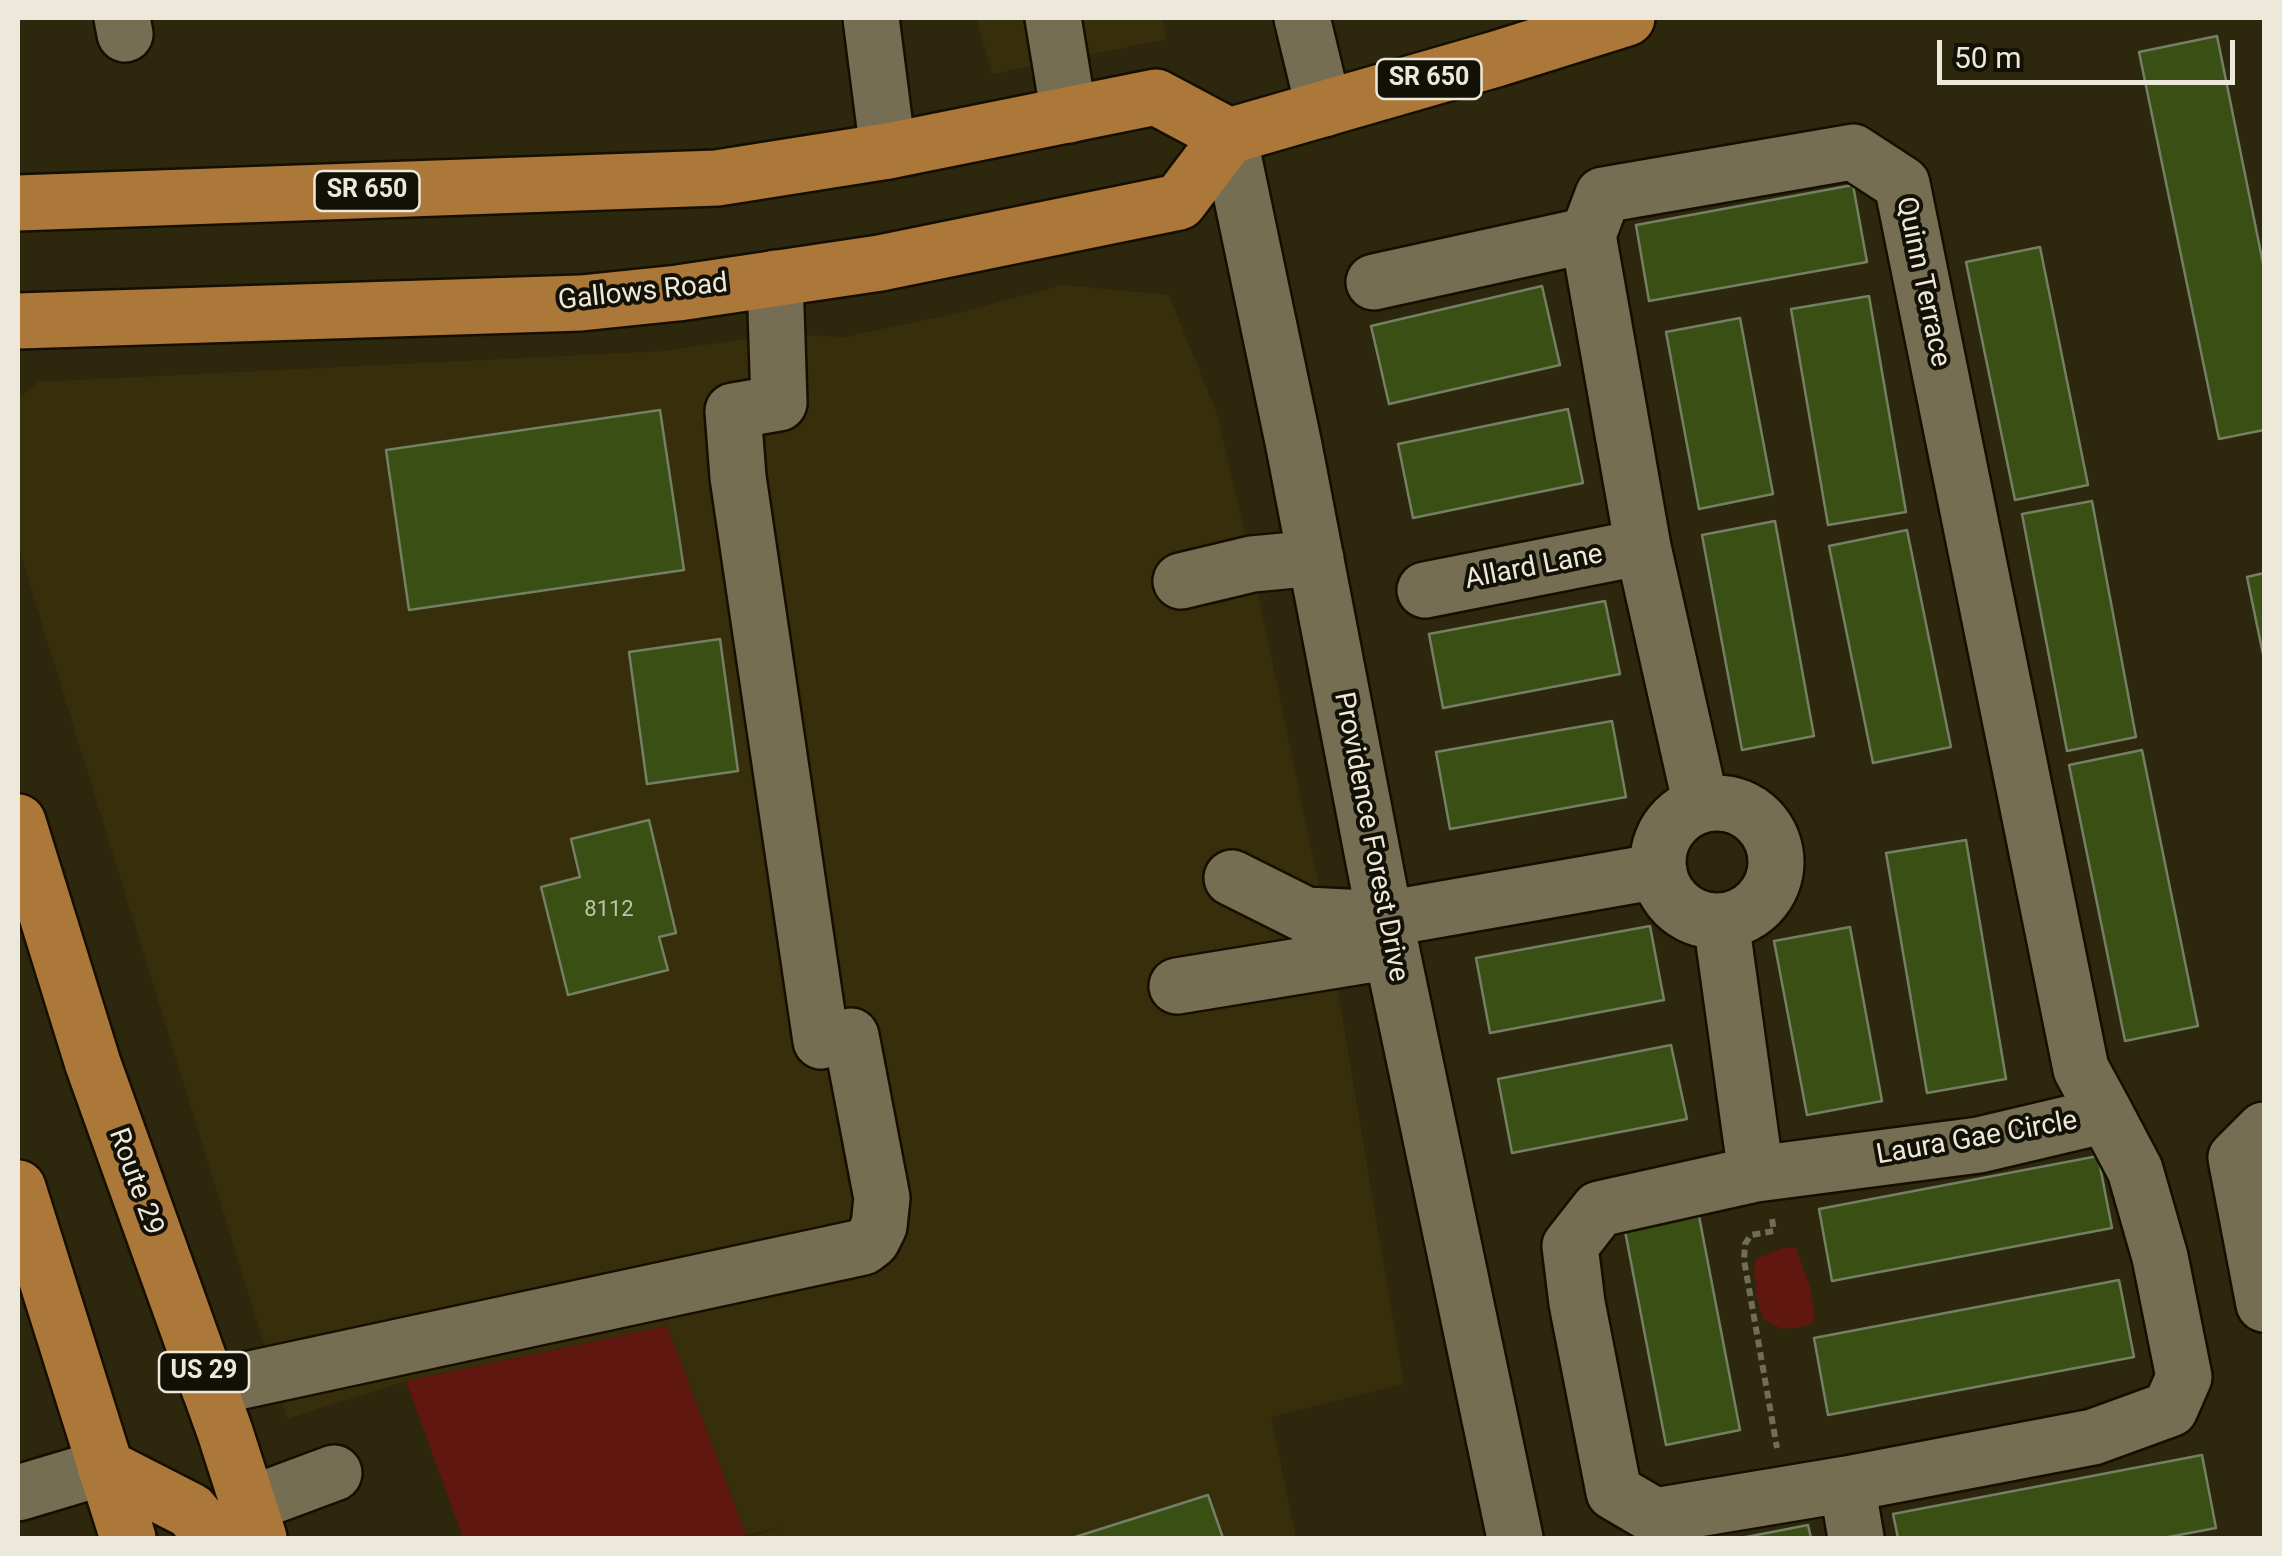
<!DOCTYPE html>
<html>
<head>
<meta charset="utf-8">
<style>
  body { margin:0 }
  #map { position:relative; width:2282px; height:1556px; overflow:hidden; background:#2d270d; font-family:Roboto,sans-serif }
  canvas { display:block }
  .frame { position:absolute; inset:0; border:20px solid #ede9da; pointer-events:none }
  .scale { position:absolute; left:1937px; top:40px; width:298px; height:45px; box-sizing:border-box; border:5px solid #ede9da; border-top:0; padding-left:12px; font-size:30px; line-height:35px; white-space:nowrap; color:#ede9da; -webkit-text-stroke:8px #131006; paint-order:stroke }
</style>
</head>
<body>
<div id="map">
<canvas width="2282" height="1556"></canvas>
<div class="frame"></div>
<div class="scale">50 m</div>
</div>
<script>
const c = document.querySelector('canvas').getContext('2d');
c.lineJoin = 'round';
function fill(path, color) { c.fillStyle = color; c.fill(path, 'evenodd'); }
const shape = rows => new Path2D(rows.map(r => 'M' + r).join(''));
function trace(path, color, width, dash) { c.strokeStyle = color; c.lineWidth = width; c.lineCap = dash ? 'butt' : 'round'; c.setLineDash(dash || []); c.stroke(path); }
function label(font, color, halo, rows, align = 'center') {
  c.font = font + ' Roboto,sans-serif'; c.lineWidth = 8; c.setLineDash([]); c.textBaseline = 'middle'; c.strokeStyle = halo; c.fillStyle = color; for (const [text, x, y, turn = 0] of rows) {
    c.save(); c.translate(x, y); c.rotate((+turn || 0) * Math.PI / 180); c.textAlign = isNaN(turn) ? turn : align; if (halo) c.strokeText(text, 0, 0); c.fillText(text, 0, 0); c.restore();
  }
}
fill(shape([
  [976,18,1162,18,1167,39,992,74],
  [1062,285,1169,295,1217,414,1252,564,1325,916,1404,1384,1271,1417,1296,1538,749,1538,782,1527,746,1535,667,1326,406,1381,287,1419,18,546,18,398,38,382,664,351,778,334,844,337,958,313]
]), '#372e0c');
fill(shape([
  [1784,1248,1796,1248,1810,1287,1815,1322,1802,1327,1783,1329,1764,1320,1757,1298,1754,1268,1757,1258],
  [667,1326,746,1535,734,1538,463,1538,406,1381]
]), '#60170f');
const building = shape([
  [2217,36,2264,268,2264,430,2219,439,2139,52,2217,36],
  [1853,185,1867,262,1649,301,1636,225,1853,185],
  [2040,247,2088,485,2015,500,1966,262,2040,247],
  [1542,286,1560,365,1389,404,1371,326,1542,286],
  [1869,296,1906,512,1828,525,1791,309,1869,296],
  [1740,318,1773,494,1699,509,1666,332,1740,318],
  [1568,409,1583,483,1413,518,1398,444,1568,409],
  [660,410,684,570,409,610,386,450,660,410],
  [2092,501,2136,737,2067,751,2022,514,2092,501],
  [1775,521,1814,736,1742,750,1702,535,1775,521],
  [1907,530,1951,747,1873,763,1829,546,1907,530],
  [2264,573,2264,659,2247,577,2264,573],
  [1605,601,1620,674,1443,708,1429,634,1605,601],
  [720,639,738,771,647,784,629,652,720,639],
  [1612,721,1626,797,1450,829,1436,752,1612,721],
  [2142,750,2198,1026,2125,1041,2069,765,2142,750],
  [649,820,676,933,659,937,668,970,568,995,541,887,580,877,571,839,649,820],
  [1966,840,2006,1079,1927,1093,1886,853,1966,840],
  [1650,926,1664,1000,1490,1033,1476,958,1650,926],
  [1850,927,1882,1101,1807,1115,1774,941,1850,927],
  [1671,1045,1687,1119,1512,1153,1498,1079,1671,1045],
  [2098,1156,2112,1228,1832,1281,1819,1209,2098,1156],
  [1699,1216,1740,1430,1666,1445,1625,1231,1699,1216],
  [2119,1280,2134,1357,1828,1415,1814,1338,2119,1280],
  [2202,1455,2216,1528,2163,1538,1898,1538,1893,1514,2202,1455],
  [1208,1495,1223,1538,1072,1538,1208,1495],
  [1808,1525,1811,1538,1741,1538,1808,1525]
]);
fill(building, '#3a4f14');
trace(building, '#747f65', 2.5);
const minor = shape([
  [122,18,125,34],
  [871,18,888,151],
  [1053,18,1069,115],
  [1302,18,1324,109],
  [1229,136,1294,446,1385,919,1515,1538],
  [775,278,779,403,733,411,738,477,821,1041],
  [1374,282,1588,235],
  [1181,581,1252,564,1316,558],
  [1425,590,1643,547],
  '1658 862a59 59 0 1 1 118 0a59 59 0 1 1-118 0Z',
  [1701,805,1643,547,1588,235,1603,195,1853,152,1902,184,2081,1069,2106,1115],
  [1232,878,1306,915,1385,919,1659,871],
  [1721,921,1756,1174],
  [1177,986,1392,951],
  [2106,1115,2135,1170,2160,1257,2184,1377,2170,1409,2093,1437,1847,1484,1655,1516,1614,1492,1577,1303,1570,1246,1599,1209,1756,1174,1979,1145,2106,1115],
  [2264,1130,2236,1158,2264,1304],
  [209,1388,863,1247,872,1240,879,1226,882,1198,851,1036],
  [1847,1484,1856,1538],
  [18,1493,105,1467],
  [248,1505,334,1473]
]);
const major = shape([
  [18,203,717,178,888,151,1156,97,1229,136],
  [18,321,581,303,678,293,880,263,1179,202,1229,136,1496,59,1627,18],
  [18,822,93,1064,225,1432,259,1538],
  [18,1188,128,1538],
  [105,1467,191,1511,213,1538]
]);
trace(minor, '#160f00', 60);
trace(major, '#160f00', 60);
trace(shape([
  [1772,1219,1774,1231,1751,1235,1745,1244,1744,1260,1777,1448]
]), '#726d57', 6, [8, 5]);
trace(minor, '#756e53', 55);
trace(major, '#ab7839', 55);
label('22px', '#c0c2a8', null, [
  ["8112",609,910]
]);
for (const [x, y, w] of [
  [1429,79,105],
  [367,191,105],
  [204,1372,90]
]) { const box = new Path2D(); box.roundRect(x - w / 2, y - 20, w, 40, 8); c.fillStyle = '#131006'; c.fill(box); trace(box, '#ede9da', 2.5); }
label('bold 25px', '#ede9da', null, [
  ["SR 650",1429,79],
  ["SR 650",367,191],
  ["US 29",204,1372]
]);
label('28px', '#ede9da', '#131006', [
  ["Quinn Terrace",1922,282,78],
  ["Gallows Road",643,293,-6],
  ["Allard Lane",1534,568,-11],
  ["Providence Forest Drive",1370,837,79],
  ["Laura Gae Circle",1977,1139,-10],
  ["Route 29",135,1182,70]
]);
</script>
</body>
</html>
